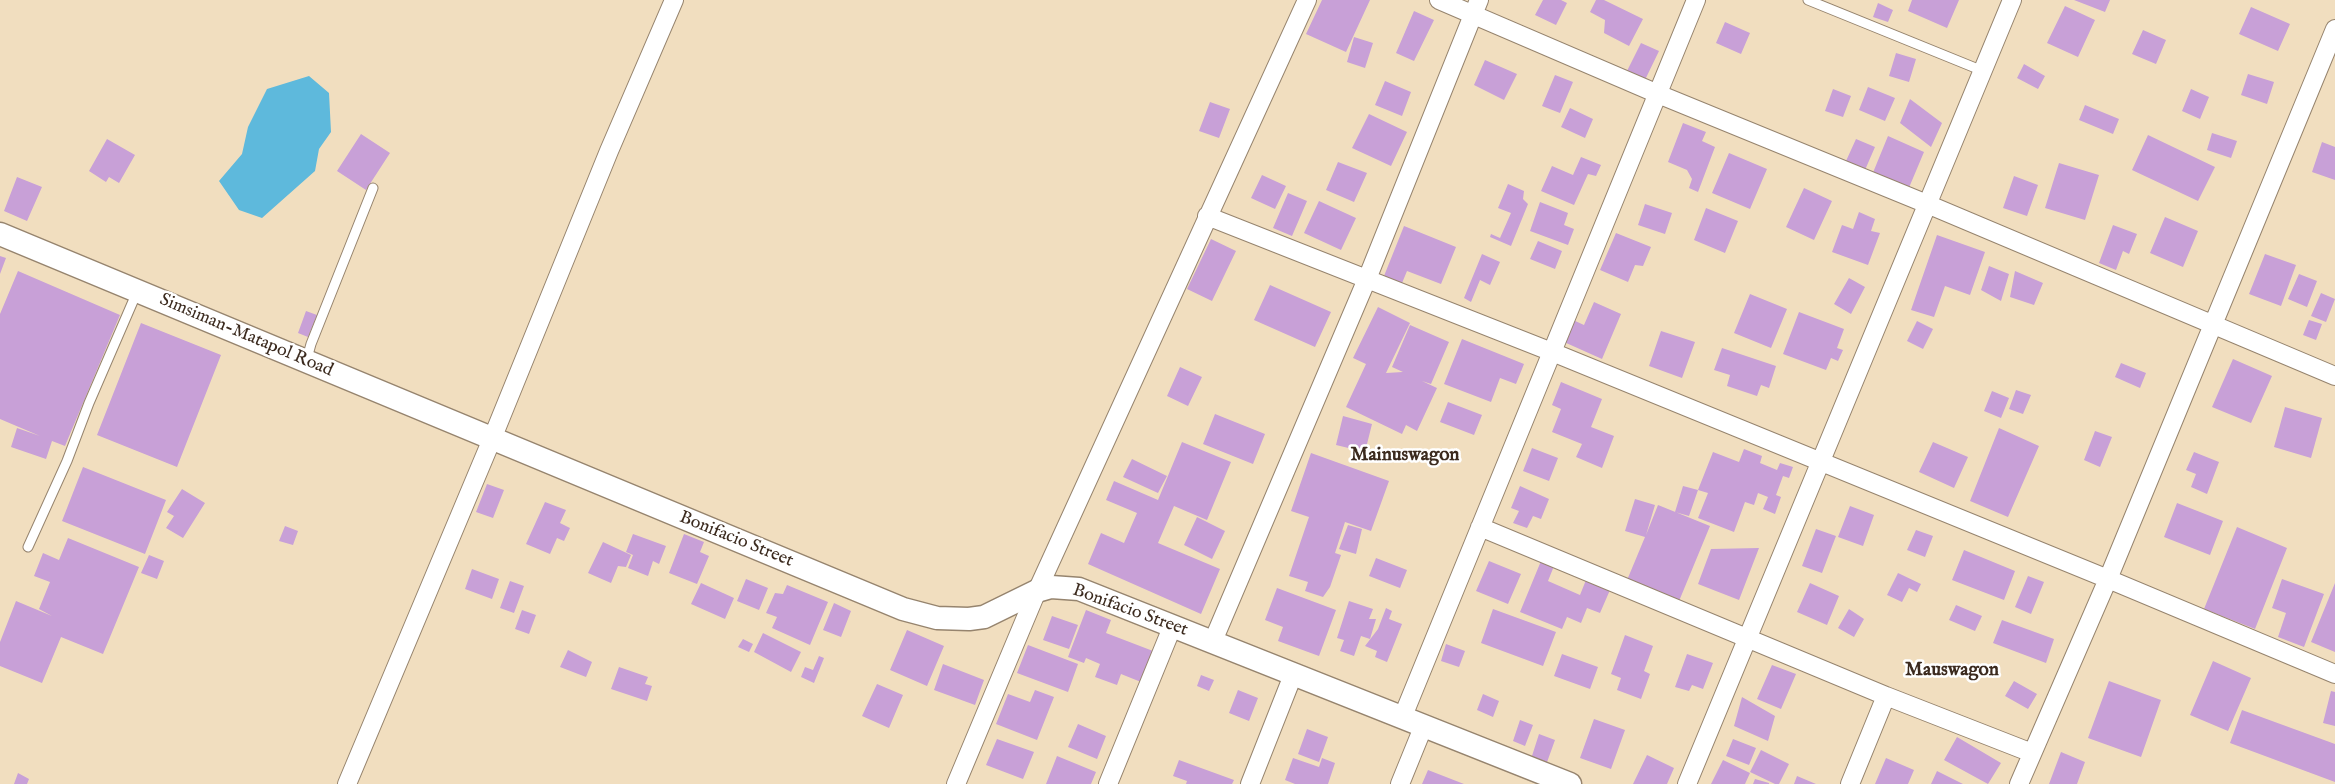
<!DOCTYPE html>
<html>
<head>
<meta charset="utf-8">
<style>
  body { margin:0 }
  canvas { display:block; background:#f1debf }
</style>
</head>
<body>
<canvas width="2335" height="784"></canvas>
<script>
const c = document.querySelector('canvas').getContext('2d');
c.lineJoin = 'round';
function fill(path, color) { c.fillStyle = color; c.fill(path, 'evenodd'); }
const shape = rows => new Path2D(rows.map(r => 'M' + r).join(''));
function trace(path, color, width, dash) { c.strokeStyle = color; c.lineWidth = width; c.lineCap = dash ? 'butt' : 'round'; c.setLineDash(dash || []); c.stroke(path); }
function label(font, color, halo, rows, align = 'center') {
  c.font = font + ' "IM FELL English",serif'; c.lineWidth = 5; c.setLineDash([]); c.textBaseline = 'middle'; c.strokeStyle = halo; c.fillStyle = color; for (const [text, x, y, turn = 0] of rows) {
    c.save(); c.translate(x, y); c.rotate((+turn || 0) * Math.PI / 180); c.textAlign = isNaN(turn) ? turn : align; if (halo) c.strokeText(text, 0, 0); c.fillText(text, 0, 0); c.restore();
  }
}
fill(shape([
  [309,76,329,93,331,132,319,149,315,171,262,218,239,210,219,181,242,154,248,127,267,89]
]), '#5eb9dc');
fill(shape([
  [1322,0,1370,0,1346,52,1306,34],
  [1543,0,1561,0,1567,3,1556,25,1535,15],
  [1596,0,1604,0,1643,19,1629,46,1604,33,1605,20,1590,12],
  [1912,0,1959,0,1947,28,1908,11],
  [2074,0,2110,0,2105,12],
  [1878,3,1893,10,1888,22,1873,17],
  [2065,6,2095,20,2078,57,2047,43],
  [2251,7,2290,24,2278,51,2239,34],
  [1414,11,1434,20,1414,61,1396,53],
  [1725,22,1750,33,1741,54,1716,43],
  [2143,30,2166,40,2156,64,2132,54],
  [1354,37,1373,43,1365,68,1347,62],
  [1641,43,1659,51,1644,82,1626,73],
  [1896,53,1916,59,1909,82,1889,76],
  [1485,60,1517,74,1504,100,1474,85],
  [2024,64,2045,76,2038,89,2017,78],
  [2248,74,2274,82,2267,104,2241,95],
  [1555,75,1573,82,1560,113,1542,106],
  [1385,81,1411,92,1402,116,1375,105],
  [1868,87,1895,98,1885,121,1859,110],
  [1833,89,1851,96,1843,117,1825,111],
  [2191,89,2209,97,2200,119,2182,111],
  [1910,99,1942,123,1931,147,1900,123],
  [1210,102,1230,109,1219,138,1199,131],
  [2085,105,2119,119,2113,134,2079,120],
  [1570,108,1593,119,1585,138,1561,127],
  [1369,114,1407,132,1391,166,1352,148],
  [1683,123,1706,132,1702,141,1715,147,1698,192,1689,188,1692,179,1687,170,1668,162],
  [2212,133,2237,141,2231,158,2207,150],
  [361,134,390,153,366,190,337,171],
  [2148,135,2215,167,2198,201,2132,170],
  [1888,136,1924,152,1908,190,1872,175],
  [107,139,135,155,119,183,109,177,106,182,89,171],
  [1856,139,1875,147,1865,170,1846,161],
  [2322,142,2335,147,2335,180,2312,172],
  [1729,153,1767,169,1750,209,1712,193],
  [1581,157,1601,165,1596,176,1588,174,1574,205,1541,191,1552,166,1573,175],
  [1338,162,1367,173,1354,202,1326,190],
  [2059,163,2099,175,2085,220,2045,208],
  [1262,175,1286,186,1275,209,1251,198],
  [2014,176,2038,185,2027,216,2003,208],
  [17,177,42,187,27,221,4,211],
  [1508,184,1524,191,1523,199,1528,204,1511,246,1490,237,1491,234,1500,238,1511,213,1498,208],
  [1804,188,1832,201,1814,240,1786,227],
  [1288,193,1307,201,1292,236,1273,228],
  [1319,201,1356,218,1341,250,1304,233],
  [1540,202,1568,213,1564,225,1574,229,1568,245,1530,231],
  [1645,204,1672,213,1665,234,1638,225],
  [1706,208,1738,221,1725,253,1694,240],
  [1859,212,1875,219,1871,231,1880,233,1868,265,1832,252,1842,225,1853,229],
  [2165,217,2198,231,2183,267,2150,253],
  [2113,225,2137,234,2129,254,2123,251,2116,270,2099,263],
  [1404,226,1456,247,1441,284,1407,271,1400,288,1382,281],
  [1616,233,1651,247,1643,266,1635,265,1628,282,1600,270],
  [1937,235,1985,252,1970,295,1945,286,1934,317,1911,310],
  [1211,239,1236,251,1212,301,1187,289],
  [1538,241,1562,251,1555,269,1530,259],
  [1482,254,1500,262,1490,285,1480,280,1471,302,1464,298],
  [2265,254,2296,265,2281,306,2249,294],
  [0,256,6,258,0,274],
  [1989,266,2009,274,2001,301,1981,290],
  [18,271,120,315,65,446,52,441,46,459,11,447,17,428,40,436,0,419,0,314],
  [2015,271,2043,283,2034,305,2010,297],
  [2299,274,2317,281,2307,307,2288,299],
  [1849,278,1865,287,1851,314,1834,304],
  [1270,285,1331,312,1315,347,1254,320],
  [2321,293,2335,299,2326,322,2311,316],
  [1750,294,1787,309,1771,348,1734,333],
  [1594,302,1621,314,1602,359,1564,342,1573,320,1584,325],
  [1378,307,1410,323,1386,373,1403,372,1392,367,1410,325,1449,342,1431,384,1422,381,1437,388,1417,431,1406,425,1402,434,1346,407,1366,364,1353,358],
  [306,311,317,315,308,337,298,333],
  [1799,312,1844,329,1837,348,1843,350,1838,361,1831,358,1826,370,1783,354],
  [2309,320,2322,324,2316,340,2303,335],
  [1917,321,1933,329,1923,349,1907,341],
  [141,323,221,355,177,467,97,435],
  [1661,331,1695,342,1682,378,1649,366],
  [1462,339,1524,364,1516,384,1500,378,1491,402,1444,384],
  [1722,348,1776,366,1769,388,1761,385,1757,396,1727,386,1730,375,1714,370],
  [2233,359,2272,376,2251,423,2212,407],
  [2121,363,2146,373,2140,388,2115,377],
  [1180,367,1202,377,1188,406,1167,396],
  [1561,382,1602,399,1591,427,1614,436,1602,468,1576,457,1582,444,1552,432,1561,409,1552,405],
  [2016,390,2031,395,2023,414,2009,409],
  [1992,391,2009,398,2001,418,1984,411],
  [1448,402,1482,415,1474,435,1440,422],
  [2285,407,2322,418,2311,458,2274,447],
  [1215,414,1265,434,1253,464,1203,444],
  [1343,416,1372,424,1365,452,1336,445],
  [1999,428,2039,446,2008,517,1970,501],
  [2095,431,2112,437,2100,467,2084,460],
  [1182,442,1231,462,1207,520,1174,506,1158,543,1220,569,1201,614,1088,564,1101,533,1124,543,1137,513,1106,500,1114,481,1158,500],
  [1933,442,1968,457,1954,488,1919,472],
  [1532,448,1558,458,1549,481,1523,471],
  [1744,449,1762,456,1760,463,1777,470,1780,463,1793,467,1789,478,1783,476,1776,495,1781,497,1775,514,1763,509,1768,497,1758,493,1754,505,1745,502,1734,532,1698,518,1708,493,1698,490,1713,452,1739,462],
  [2194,452,2219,462,2207,494,2191,487,2196,474,2186,470],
  [1311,453,1389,481,1371,531,1345,522,1335,553,1341,555,1330,587,1323,597,1305,591,1308,582,1289,576,1309,517,1291,511],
  [1132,459,1167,476,1158,493,1123,477],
  [83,467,166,500,145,554,62,521],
  [487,484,504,490,493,518,476,512],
  [1520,486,1549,499,1541,519,1533,516,1527,528,1513,523,1519,511,1511,508],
  [1683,486,1698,490,1689,516,1675,512],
  [182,489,205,503,183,538,166,528,174,516,167,512],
  [1635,499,1655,505,1646,535,1658,505,1710,526,1677,606,1625,585,1645,537,1625,531],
  [545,502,566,510,560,523,570,528,564,541,557,538,550,554,526,544],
  [2177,503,2223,521,2210,555,2164,537],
  [1850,506,1874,515,1863,546,1838,537],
  [1197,517,1225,531,1212,559,1184,545],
  [1348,525,1362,529,1356,554,1339,549],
  [285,526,298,531,293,545,279,541],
  [2237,527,2287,548,2255,629,2204,609],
  [1816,529,1836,536,1822,573,1802,566],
  [1916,530,1933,536,1925,557,1907,550],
  [633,534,666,546,659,564,653,561,648,576,628,568,633,555,626,552],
  [684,534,704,542,700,552,709,556,697,584,669,573],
  [68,538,139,567,103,654,61,637,42,683,0,666,0,642,16,601,52,616,39,609,50,582,34,576,43,553,59,560],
  [603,542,631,555,626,567,618,566,611,583,588,573],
  [1759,548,1739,600,1698,584,1711,549],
  [1964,550,2015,571,2004,600,1952,580],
  [149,555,164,561,157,579,141,573],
  [1376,558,1407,570,1400,588,1369,576],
  [1489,561,1521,574,1508,604,1476,591],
  [1541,561,1554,566,1548,581,1580,595,1586,580,1610,590,1600,613,1587,608,1581,623,1567,617,1562,629,1520,612],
  [472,569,499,579,492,599,465,589],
  [1898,573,1921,584,1917,592,1909,588,1902,602,1887,595],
  [2028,576,2044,582,2031,614,2015,607],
  [746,579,768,588,759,610,737,601],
  [2282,579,2324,594,2304,647,2278,637,2286,613,2272,608],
  [510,581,524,586,514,613,500,608],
  [701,583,734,598,725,619,691,604],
  [1810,583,1839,596,1827,625,1797,612],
  [2335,583,2335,652,2311,642],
  [787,585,828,602,810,645,772,628,777,617,766,613,775,593,783,594],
  [1277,588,1336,610,1319,656,1278,641,1283,627,1265,620],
  [1349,601,1373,609,1369,619,1376,619,1370,639,1361,636,1354,656,1340,651,1344,640,1337,638],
  [834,603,851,611,841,637,823,630],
  [1956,605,1982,616,1975,631,1949,620],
  [1386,608,1392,611,1389,619,1402,624,1387,662,1375,657,1377,651,1365,646,1378,629],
  [1493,609,1556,632,1543,666,1481,643],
  [1849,609,1864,619,1854,637,1838,628],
  [522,610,536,615,529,634,515,629],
  [1086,610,1111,620,1106,633,1153,651,1141,682,1121,674,1117,685,1095,677,1100,664,1086,658,1084,663,1068,657],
  [1052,616,1078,625,1069,649,1043,640],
  [2002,620,2054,639,2046,663,1993,643],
  [907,630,944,646,927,686,890,670],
  [763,633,801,652,791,672,754,652],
  [1625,635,1653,646,1644,671,1650,674,1641,699,1617,690,1621,678,1611,674],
  [743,639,753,644,749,652,738,647],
  [1446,644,1465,651,1459,667,1441,661],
  [1028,645,1078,664,1068,692,1017,673],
  [568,650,592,662,586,677,560,667],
  [1562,654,1598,667,1590,689,1554,676],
  [1687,654,1713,663,1703,689,1692,685,1689,691,1675,687],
  [819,656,824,658,814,683,801,677,805,667,813,670],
  [2213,661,2251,678,2228,731,2190,715],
  [943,664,984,680,975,705,934,690],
  [1772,665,1796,674,1781,709,1757,699],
  [619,667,648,677,645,684,652,686,647,701,611,689],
  [1201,675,1214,680,1209,691,1197,686],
  [2014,681,2037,694,2028,709,2005,696],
  [2109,681,2161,700,2141,757,2088,738],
  [877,684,903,695,889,728,862,716],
  [1035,690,1054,697,1037,740,996,724,1008,694,1030,702],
  [1238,690,1258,698,1249,721,1229,713],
  [2331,691,2335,692,2335,726,2323,723],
  [1483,694,1499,701,1493,717,1477,710],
  [1742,697,1775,716,1768,741,1734,726],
  [2242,710,2335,744,2335,782,2230,743],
  [1594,719,1625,730,1611,769,1580,758],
  [1520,720,1533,725,1525,746,1513,741],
  [1078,724,1106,736,1097,759,1068,747],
  [1307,729,1328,737,1319,762,1298,754],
  [1539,734,1555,740,1546,765,1531,759],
  [1957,737,2001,763,1988,784,1944,760],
  [997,739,1034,752,1023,779,986,765],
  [1733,739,1756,748,1749,765,1726,756],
  [1761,750,1789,764,1779,784,1775,784,1750,772],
  [2061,752,2085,762,2077,784,2049,784],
  [1647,755,1674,768,1667,784,1633,784],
  [1057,756,1096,772,1091,784,1046,784],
  [1293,758,1319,767,1322,758,1335,763,1328,784,1295,784,1285,780],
  [1886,758,1914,770,1908,784,1875,784],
  [1179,760,1234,780,1232,784,1186,784,1187,781,1173,776],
  [1723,760,1750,773,1745,784,1711,784],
  [1428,770,1464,784,1422,784],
  [1937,771,1963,784,1931,784],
  [18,773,29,779,27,784,14,784],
  [1797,776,1816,784,1794,784],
  [1755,779,1769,783,1769,784,1753,784]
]), '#c8a0d7');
const service = shape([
  [1808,0,1983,71],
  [306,362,311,344,373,188],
  [28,547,67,461,89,403,137,292]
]);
const minor = shape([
  [1439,0,1658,94,1927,204,2335,376],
  [1207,216,1552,352,2108,579,2335,674],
  [1480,527,1886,696,2032,753],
  [1213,641,1367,279,1479,0],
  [1403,716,1696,0],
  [347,784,492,439,609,151,674,0],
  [956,784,1037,591,1307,0],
  [1108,784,1173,625],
  [1250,784,1293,675],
  [1400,784,1424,725],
  [1687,784,2012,0],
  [1850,784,1886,696],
  [2019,784,2108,579,2335,29]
]);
const tertiary = shape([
  [0,234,903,609,937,618,969,619,984,617,1037,591,1051,587,1079,589,1570,784]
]);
trace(service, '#96846e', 11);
trace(minor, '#96846e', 20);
trace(tertiary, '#96846e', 25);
trace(service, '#fff', 9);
trace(minor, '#fff', 18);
trace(tertiary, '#fff', 22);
label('18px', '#3b2a1e', '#fff', [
  ["Simsiman-Matapol Road",246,336,23],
  ["Bonifacio Street",736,540,22],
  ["Bonifacio Street",1130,611,20]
]);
label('bold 19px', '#3b2a1e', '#fff', [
  ["Mainuswagon",1405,456],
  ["Mauswagon",1952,671]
]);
</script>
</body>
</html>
